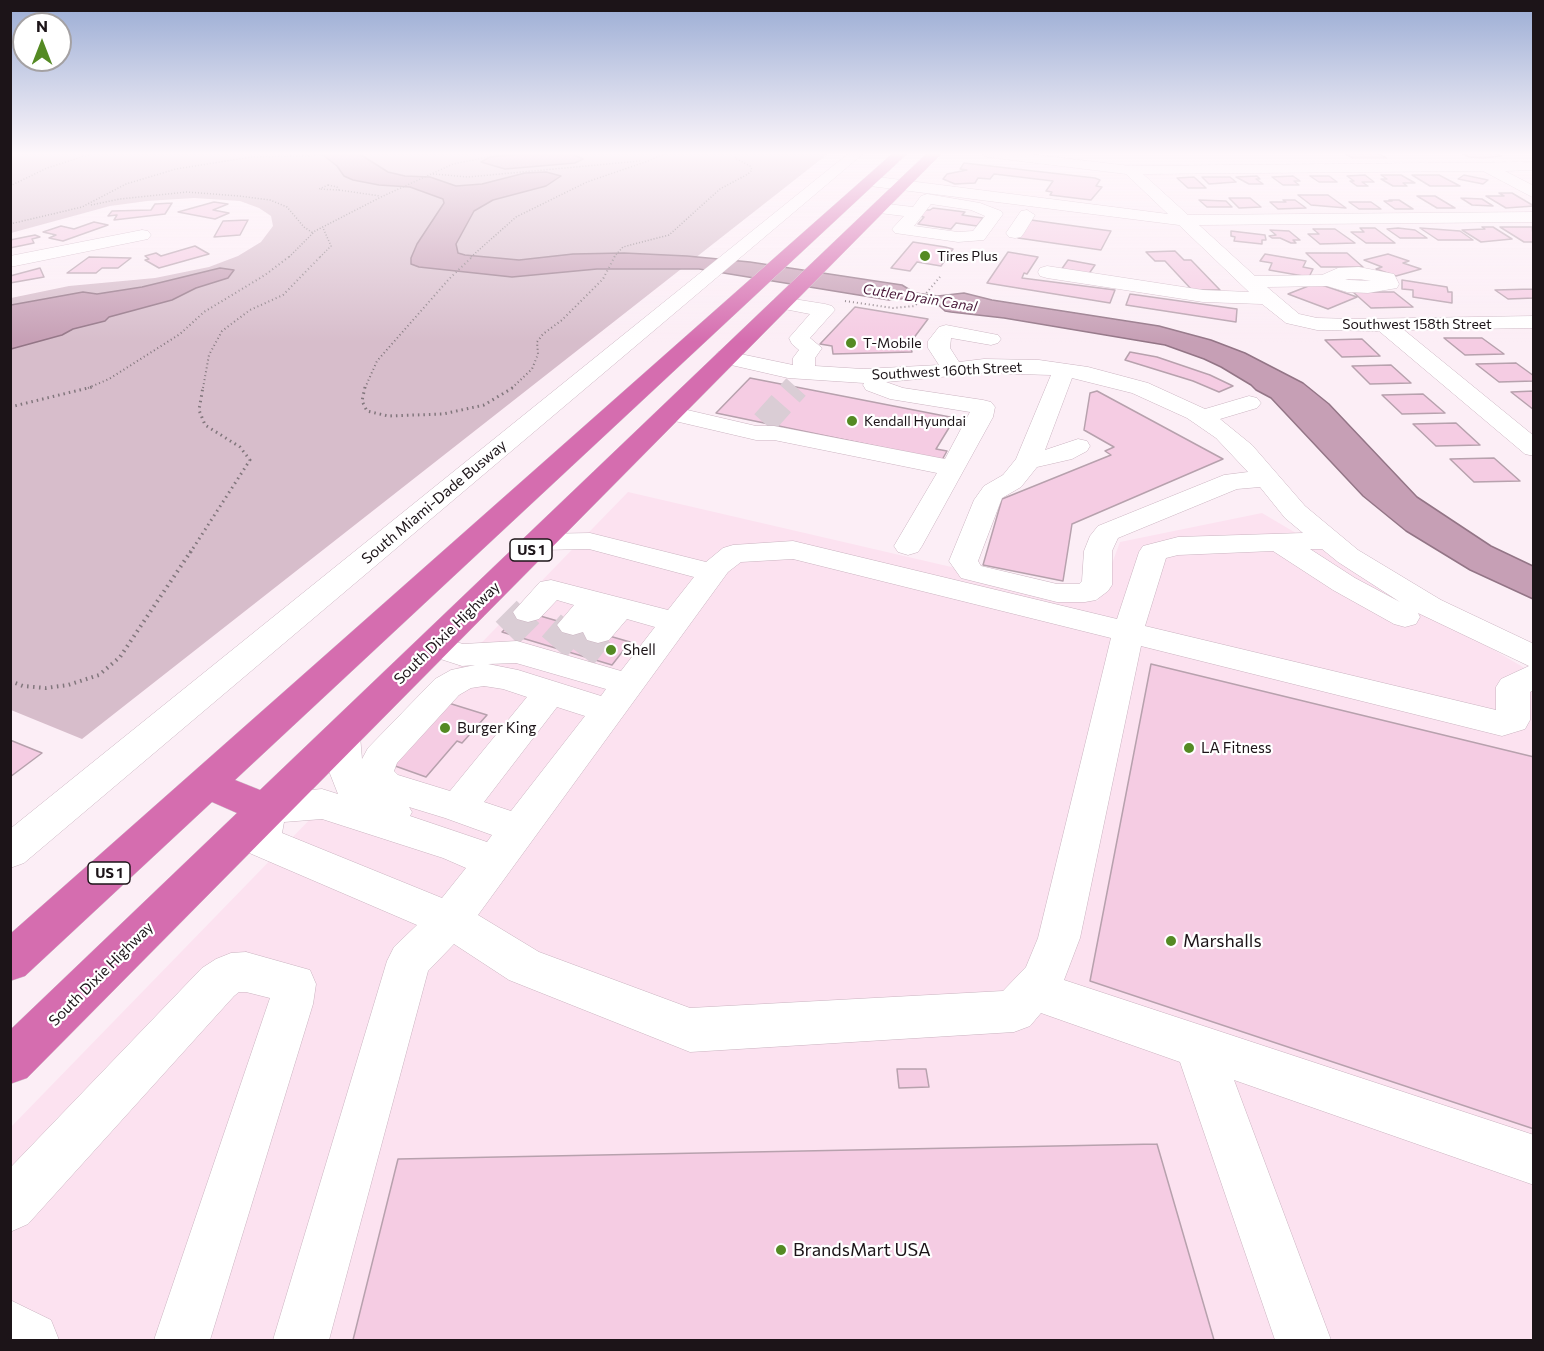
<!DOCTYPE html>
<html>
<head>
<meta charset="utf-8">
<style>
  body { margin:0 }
  #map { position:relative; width:1544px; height:1351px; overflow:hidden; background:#fceef6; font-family:Commissioner,sans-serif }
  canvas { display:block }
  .frame { position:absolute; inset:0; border:12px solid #1c1418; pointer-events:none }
  .north { position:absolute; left:12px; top:12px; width:60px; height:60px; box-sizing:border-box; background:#fff; border:2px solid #a4a1a3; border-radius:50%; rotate:0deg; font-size:16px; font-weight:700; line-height:24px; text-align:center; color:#1c1418 }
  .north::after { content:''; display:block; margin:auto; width:21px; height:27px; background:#548a23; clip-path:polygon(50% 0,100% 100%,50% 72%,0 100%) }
</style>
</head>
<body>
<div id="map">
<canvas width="1544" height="1351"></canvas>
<div class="frame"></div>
<div class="north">N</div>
</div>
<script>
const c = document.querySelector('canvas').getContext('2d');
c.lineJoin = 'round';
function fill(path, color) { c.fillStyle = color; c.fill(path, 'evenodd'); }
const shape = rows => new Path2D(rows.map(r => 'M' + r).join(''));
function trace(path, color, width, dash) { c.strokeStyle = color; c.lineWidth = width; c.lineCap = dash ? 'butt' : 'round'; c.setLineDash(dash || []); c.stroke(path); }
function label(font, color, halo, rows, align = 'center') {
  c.font = font + ' Commissioner,sans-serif'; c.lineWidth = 4.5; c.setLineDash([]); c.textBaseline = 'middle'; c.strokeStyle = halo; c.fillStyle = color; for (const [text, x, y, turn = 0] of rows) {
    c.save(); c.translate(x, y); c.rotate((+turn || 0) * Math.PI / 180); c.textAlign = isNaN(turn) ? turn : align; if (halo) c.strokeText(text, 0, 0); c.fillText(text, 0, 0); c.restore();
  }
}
fill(shape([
  [628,492,1098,601,1120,542,1262,513,1533,673,1533,1340,11,1340,10,1128]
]), '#fce2f0');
fill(shape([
  [11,153,829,153,82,739,11,710,11,298,69,286,155,278,209,267,238,256,261,242,273,226,271,216,259,208,240,201,194,198,147,201,110,206,11,233]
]), '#d7bdcb');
const water = shape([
  [311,153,358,153,388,172,405,176,430,177,456,186,482,184,525,173,546,172,561,176,546,186,493,200,474,211,456,244,458,253,465,255,519,260,573,254,624,253,687,256,750,262,902,285,915,293,938,296,964,293,992,300,1159,326,1211,340,1245,353,1303,383,1329,404,1417,497,1491,546,1533,566,1533,599,1470,570,1406,531,1363,496,1271,398,1256,390,1251,385,1221,367,1204,359,1165,345,1147,342,1004,318,951,312,945,311,935,302,911,298,889,300,699,269,597,269,512,277,419,267,411,264,411,258,417,244,444,203,443,199,410,187,379,185,353,180,344,176,337,166,323,155,311,153],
  [531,153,570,153,583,159,575,163,505,169,481,162,490,157,531,153],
  [220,268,234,270,228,278,196,288,172,300,109,317,105,321,73,329,62,335,11,349,11,305,83,292,97,294,142,287,220,268]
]);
fill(water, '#c69fb5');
trace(water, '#937586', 1.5);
const building = shape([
  [1344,153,1378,153,1386,158,1353,158,1344,153],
  [1461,153,1495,153,1501,156,1483,158,1469,157,1461,153],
  [964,163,1095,178,1100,180,1096,186,1102,187,1091,200,1050,195,1052,192,1046,191,1053,181,994,174,990,179,978,178,975,183,955,184,943,179,947,174,967,170,960,169,964,163],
  [1365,175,1374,182,1362,182,1368,186,1357,186,1350,181,1354,181,1347,176,1365,175],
  [1381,175,1401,175,1415,183,1403,183,1407,186,1393,186,1381,179,1387,179,1381,175],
  [1412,175,1439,175,1460,186,1430,186,1412,175],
  [1464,175,1488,180,1483,184,1458,179,1464,175],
  [1257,176,1260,179,1256,179,1263,184,1249,184,1236,177,1257,176],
  [1293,176,1300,181,1294,181,1299,185,1283,185,1272,177,1293,176],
  [1310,176,1329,176,1337,182,1319,182,1310,176],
  [1194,177,1206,188,1188,188,1177,178,1194,177],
  [1202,177,1230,177,1236,182,1209,184,1202,177],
  [1499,193,1512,193,1534,206,1506,208,1486,196,1504,196,1499,193],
  [1298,195,1328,195,1346,208,1311,205,1298,195],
  [1417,196,1435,196,1455,208,1437,208,1417,196],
  [1229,198,1250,198,1261,207,1239,208,1229,198],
  [1461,198,1482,199,1493,206,1472,205,1461,198],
  [1199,200,1226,201,1232,207,1207,207,1199,200],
  [1283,200,1295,200,1306,208,1278,209,1270,202,1286,202,1283,200],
  [1389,200,1399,200,1413,209,1395,209,1384,201,1392,201,1389,200],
  [214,202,228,204,213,210,229,213,215,219,178,212,214,202],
  [1349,202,1371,202,1381,209,1359,209,1349,202],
  [172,203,165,214,114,220,117,215,108,216,112,211,151,210,155,204,172,203],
  [933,208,965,212,962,215,983,218,977,226,956,223,951,229,918,224,924,217,919,216,925,210,930,210,933,208],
  [248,220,240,235,214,237,223,221,248,220],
  [1031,220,1111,231,1101,250,1018,238,1031,220],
  [94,222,108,225,63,241,49,238,56,235,43,232,61,226,74,229,94,222],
  [1482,227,1493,227,1512,239,1481,242,1462,230,1485,229,1482,227],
  [1500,227,1532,227,1534,242,1524,242,1500,227],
  [1360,228,1375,228,1395,243,1366,243,1351,232,1364,232,1360,228],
  [1398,228,1415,230,1427,238,1400,238,1387,229,1398,228],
  [1420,228,1460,231,1473,240,1438,240,1420,228],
  [1313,229,1335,229,1355,243,1320,244,1308,234,1319,234,1313,229],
  [1270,230,1289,231,1300,240,1293,240,1296,243,1291,243,1280,238,1272,238,1269,236,1276,235,1270,230],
  [1231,231,1265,235,1266,240,1262,240,1262,244,1234,241,1235,237,1231,236,1231,231],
  [35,235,40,237,32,239,34,243,10,248,10,240,35,235],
  [913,242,945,247,953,249,941,266,917,262,910,271,891,268,913,242],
  [195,246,209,254,159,268,145,260,149,259,145,256,156,253,161,256,195,246],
  [1175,251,1184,260,1191,260,1220,290,1192,290,1165,261,1155,261,1146,252,1175,251],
  [1008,252,1038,257,1027,274,1024,273,1022,278,1115,290,1110,303,987,283,1008,252],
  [1306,253,1347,253,1363,267,1321,267,1306,253],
  [1265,254,1306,261,1303,267,1313,269,1309,277,1269,270,1272,263,1260,261,1265,254],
  [1388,254,1409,261,1403,263,1421,269,1396,276,1376,269,1382,267,1364,260,1388,254],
  [89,257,131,258,118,268,102,268,96,273,67,273,89,257],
  [1068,260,1095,265,1088,275,1061,270,1068,260],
  [40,268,44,277,10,283,10,276,40,268],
  [1402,280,1447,287,1448,292,1452,292,1452,303,1413,297,1413,290,1402,289,1402,280],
  [1316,283,1357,297,1328,309,1288,294,1316,283],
  [1533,289,1534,298,1508,299,1495,290,1533,289],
  [1353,292,1394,292,1413,307,1371,308,1353,292],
  [1130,294,1237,309,1236,322,1126,305,1130,294],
  [855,307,928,319,910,343,912,352,833,354,832,346,820,344,855,307],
  [1444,338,1482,338,1504,354,1465,355,1444,338],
  [1362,339,1380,356,1342,357,1325,340,1362,339],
  [1130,352,1157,357,1210,375,1233,386,1219,392,1193,381,1125,360,1130,352],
  [1516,363,1534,376,1534,381,1499,382,1476,364,1516,363],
  [1391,365,1411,383,1370,384,1352,366,1391,365],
  [750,378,955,418,936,449,947,451,942,460,716,413,750,378],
  [1097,391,1223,459,1072,524,1063,581,983,565,1002,499,1111,455,1105,451,1114,447,1084,430,1090,393,1097,391],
  [1534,391,1534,410,1511,392,1534,391],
  [1423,394,1445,413,1402,414,1382,395,1423,394],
  [1456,423,1480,445,1436,446,1413,424,1456,423],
  [1494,458,1520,481,1474,482,1450,459,1494,458],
  [523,611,630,642,612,665,502,632,523,611],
  [1151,664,1534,757,1534,1129,1090,981,1151,664],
  [442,701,487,715,462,743,457,741,426,777,384,762,442,701],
  [10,740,42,753,10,777,10,740],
  [897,1069,926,1069,929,1087,899,1088,897,1069],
  [1157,1144,1214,1340,353,1340,398,1159,1157,1144]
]);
fill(building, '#f5cce3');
trace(building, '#b7a1ad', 1.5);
trace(shape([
  [764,423,796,387]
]), '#dacdd5', 26, [26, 13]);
trace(shape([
  [507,633,528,612],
  [554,647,573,625],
  [581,655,598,633]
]), '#dacdd5', 32, [32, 16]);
const minor = shape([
  [849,153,864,153,24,863,10,868,10,829,849,153],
  [980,153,1021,153,1130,166,1534,162,1534,170,1505,171,1534,186,1534,198,1483,171,1143,174,1188,215,1534,212,1534,222,1199,225,1255,276,1322,275,1338,268,1359,267,1394,274,1399,284,1397,288,1368,293,1347,292,1327,286,1267,287,1299,314,1317,318,1354,319,1534,316,1534,328,1404,330,1534,436,1534,456,1525,454,1379,331,1317,330,1286,323,1262,304,1203,302,1047,278,1040,276,1038,272,1040,268,1047,266,1203,290,1249,292,1179,225,870,186,862,181,870,176,1168,214,1126,174,987,157,980,153],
  [1345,279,1359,279,1371,281,1349,280,1345,279],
  [927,194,980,203,1001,211,1003,214,984,240,958,242,895,233,892,229,904,216,879,213,871,208,879,203,913,207,921,196,927,194],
  [931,204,971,210,985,216,973,231,958,232,914,226,931,204],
  [1027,210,1035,215,1024,233,1021,237,1015,238,1009,237,1006,233,1021,211,1027,210],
  [142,230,148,231,151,235,148,239,10,267,10,256,142,230],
  [781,297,825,304,832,306,835,310,810,338,822,348,815,358,815,366,863,369,939,365,928,348,928,341,939,327,946,325,998,335,1001,339,998,343,991,345,951,338,950,348,959,362,984,359,1039,360,1088,367,1148,383,1205,409,1249,396,1257,398,1261,403,1257,408,1220,419,1252,445,1305,506,1358,550,1441,600,1534,644,1534,690,1530,692,1530,720,1525,729,1502,736,1141,646,1080,938,1064,980,1534,1135,1534,1185,1234,1080,1331,1340,1275,1340,1180,1062,1041,1013,1030,1026,1014,1032,690,1052,509,980,454,944,428,971,329,1340,273,1340,387,961,394,947,417,925,247,852,242,841,248,809,254,799,267,794,322,789,338,794,327,766,324,736,330,727,342,723,354,727,360,736,362,759,368,748,435,679,451,670,475,665,462,666,422,653,417,646,422,639,433,635,463,644,517,641,621,671,655,627,627,619,609,640,598,643,587,640,583,632,573,635,562,632,557,625,574,605,557,600,539,619,528,622,517,619,513,612,540,582,551,580,668,610,694,577,589,549,540,550,530,548,526,542,530,536,540,534,590,533,706,562,723,548,733,545,793,541,1117,619,1139,552,1143,546,1178,537,1303,533,1285,518,1260,487,1237,489,1118,538,1112,551,1112,585,1108,591,1096,600,1085,602,1057,602,961,578,949,561,974,500,984,486,1003,475,1016,459,1051,375,984,373,886,382,903,388,983,400,991,402,995,407,993,417,922,546,918,552,908,555,898,552,894,546,937,473,774,440,756,440,662,418,658,413,662,408,670,406,756,426,774,426,945,459,970,412,890,399,866,390,863,385,864,383,788,378,718,362,715,357,718,352,726,351,793,365,793,358,799,350,792,344,789,338,810,314,774,307,771,303,774,299,781,297],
  [1072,378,1132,393,1187,418,1216,438,1248,472,1224,475,1098,526,1090,536,1084,551,1082,581,1079,584,1057,584,981,566,978,561,1002,498,1021,487,1037,467,1072,459,1087,451,1090,446,1087,441,1078,439,1045,450,1072,378],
  [1310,549,1322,549,1338,562,1400,602,1355,578,1310,549],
  [1273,551,1333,590,1394,624,1405,627,1416,624,1420,617,1418,613,1529,666,1501,679,1496,687,1496,710,1145,626,1166,558,1178,555,1273,551],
  [793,559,1111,638,1038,938,1026,967,1003,991,690,1008,539,952,478,915,728,572,741,562,793,559],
  [516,663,606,689,601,696,518,670,488,664,516,663],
  [484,686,503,689,527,697,450,791,398,775,394,771,397,763,459,695,471,688,484,686],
  [557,707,585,716,511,811,484,802,557,707],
  [409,807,445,818,492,835,487,842,410,816,412,812,409,807],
  [322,819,443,858,466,868,442,898,282,833,284,822,322,819],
  [246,952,310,970,316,984,313,1004,210,1340,154,1340,270,998,246,992,239,992,234,996,28,1224,10,1232,10,1168,202,968,216,959,231,953,246,952],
  [10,1300,51,1320,59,1340,10,1340,10,1300]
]);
const highway = shape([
  [893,153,908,153,235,780,260,790,927,153,942,153,27,1078,10,1084,10,1030,237,813,212,802,25,976,10,981,10,934,893,153]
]);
trace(minor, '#cbb4c1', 1);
trace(highway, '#d2d0d1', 1);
trace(shape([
  [648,161,666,153],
  [433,174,468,177,640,161],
  [328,185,337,187,339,190,319,189,328,185],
  [10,186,47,168,94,153],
  [339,190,380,196],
  [91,205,120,199,187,192,239,196,270,200,287,207,304,227,313,233],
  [10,224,82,207,126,184,176,169,251,157,309,156,329,153],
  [289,257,315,231,381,197,453,164,509,153],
  [320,257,331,246,323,228],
  [471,257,516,217,587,182,648,161],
  [614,257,623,247,669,235,720,189,748,174,752,170,750,166,735,158,737,153]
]), '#81767c', 1.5, [1, 2]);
trace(shape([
  [845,301,893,308,915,306,940,277],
  [88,388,109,379,180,334,204,312,265,275,290,256],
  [203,388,209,355,222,331,250,310,283,295,321,256],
  [365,388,377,361,449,279,473,256],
  [512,388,532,369,538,354,537,342,543,334,562,320,603,279,615,256]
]), '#81767c', 2, [1, 3]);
trace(shape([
  [365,387,362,401,367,411,388,416,443,414,484,405,514,387],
  [10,407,92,387],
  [190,553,250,460,240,447,205,425,199,410,203,387]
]), '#81767c', 3, [1.5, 4]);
trace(shape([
  [10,681,23,686,46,688,68,685,99,675,120,657,191,551]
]), '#81767c', 4, [1.5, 4.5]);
fill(minor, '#fff');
fill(highway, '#d56daf');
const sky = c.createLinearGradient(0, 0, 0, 342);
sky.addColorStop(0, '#9aacd4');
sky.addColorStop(0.45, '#fef7fb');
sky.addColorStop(1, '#fef7fb00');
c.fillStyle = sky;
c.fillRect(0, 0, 1544, 342);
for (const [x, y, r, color] of [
  [925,256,6,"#548a23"],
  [851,343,6,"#548a23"],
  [852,421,6,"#548a23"],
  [611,650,6,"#548a23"],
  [445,728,6,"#548a23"],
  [1189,748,6,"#548a23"],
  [1171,941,6,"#548a23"],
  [781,1250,6,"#548a23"]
]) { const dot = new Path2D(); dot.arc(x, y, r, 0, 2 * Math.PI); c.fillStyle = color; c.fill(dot); trace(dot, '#fff', 2); }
label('14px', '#1c1418', '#fff', [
  ["Tires Plus",937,256],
  ["T-Mobile",863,343],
  ["Kendall Hyundai",864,421]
], 'left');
label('italic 14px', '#481838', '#fff', [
  ["Cutler Drain Canal",920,298,9]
]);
label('14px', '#1c1418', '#fff', [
  ["Southwest 158th Street",1417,324],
  ["Southwest 160th Street",947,371,-3]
]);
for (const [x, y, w] of [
  [531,550,42],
  [109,873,42]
]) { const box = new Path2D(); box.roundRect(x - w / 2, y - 11, w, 22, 4.5); c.fillStyle = '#fff'; c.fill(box); trace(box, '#1c1418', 1.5); }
label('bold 14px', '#1c1418', null, [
  ["US 1",531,550],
  ["US 1",109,873]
]);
label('15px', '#1c1418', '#fff', [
  ["South Miami-Dade Busway",434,502,-40],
  ["South Dixie Highway",447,633,-44],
  ["South Dixie Highway",101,974,-45]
]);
label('15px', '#1c1418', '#fff', [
  ["Shell",623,650],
  ["Burger King",457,728],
  ["LA Fitness",1201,748]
], 'left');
label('18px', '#1c1418', '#fff', [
  ["Marshalls",1183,941],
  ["BrandsMart USA",793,1250]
], 'left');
</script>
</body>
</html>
